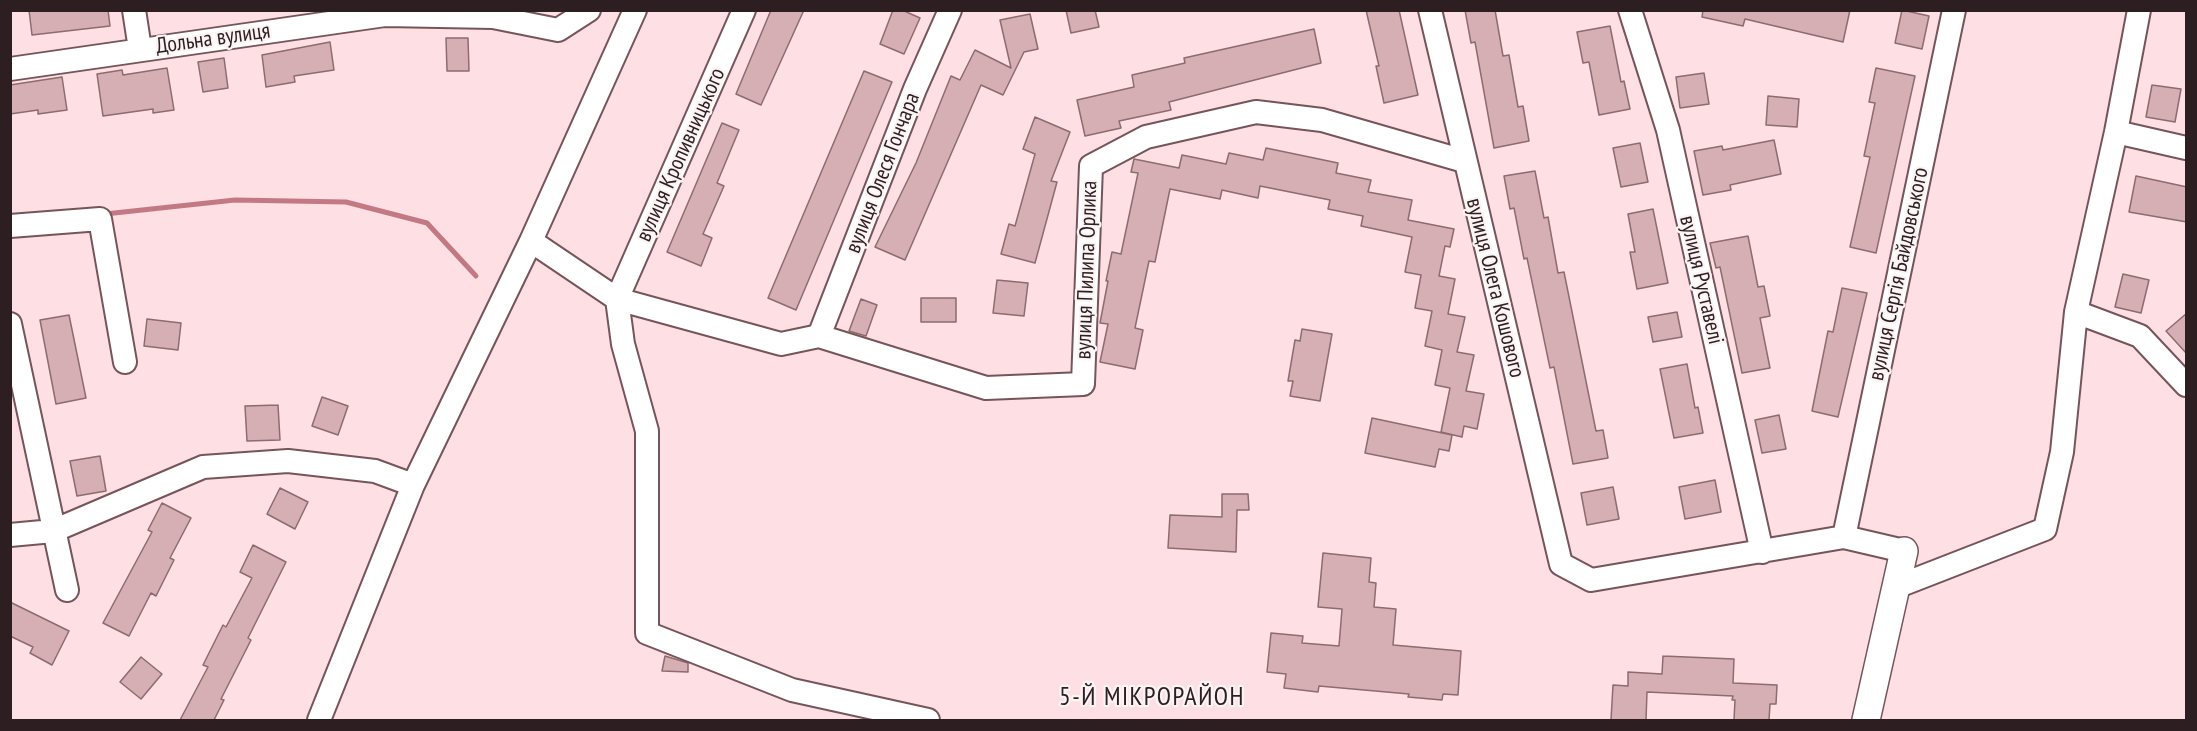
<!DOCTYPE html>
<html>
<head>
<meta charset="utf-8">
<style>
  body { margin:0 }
  #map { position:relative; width:2197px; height:731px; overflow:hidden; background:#fedfe3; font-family:"PT Sans Narrow",sans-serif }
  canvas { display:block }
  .frame { position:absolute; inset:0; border:12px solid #2d1f21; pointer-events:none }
</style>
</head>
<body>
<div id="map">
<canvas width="2197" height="731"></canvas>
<div class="frame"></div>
</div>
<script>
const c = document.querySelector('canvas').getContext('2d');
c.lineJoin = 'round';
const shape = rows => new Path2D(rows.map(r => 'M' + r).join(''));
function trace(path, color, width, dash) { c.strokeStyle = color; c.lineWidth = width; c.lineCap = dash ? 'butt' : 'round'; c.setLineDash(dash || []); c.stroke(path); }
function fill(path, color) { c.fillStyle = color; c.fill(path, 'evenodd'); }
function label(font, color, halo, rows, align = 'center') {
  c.font = font + ' "PT Sans Narrow",sans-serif'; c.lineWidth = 4.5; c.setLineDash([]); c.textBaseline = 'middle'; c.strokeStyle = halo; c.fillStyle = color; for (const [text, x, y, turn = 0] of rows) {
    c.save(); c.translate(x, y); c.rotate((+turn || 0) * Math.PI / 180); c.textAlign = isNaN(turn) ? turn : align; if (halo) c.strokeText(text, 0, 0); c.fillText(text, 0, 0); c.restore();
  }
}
trace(shape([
  [105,214,235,200,346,202,427,223,476,276]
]), '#c37984', 5);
const building = shape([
  [29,10,108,10,110,26,32,35,29,10],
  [771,10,804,10,761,105,736,94,771,10],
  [893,10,902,10,920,18,904,54,880,44,893,10],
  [1066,10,1095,10,1099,27,1071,33,1066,10],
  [1366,10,1399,10,1418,95,1384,103,1376,66,1379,66,1366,10],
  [1465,10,1495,10,1503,56,1509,55,1518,107,1523,106,1529,141,1494,148,1475,42,1471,43,1465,10],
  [1703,10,1850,10,1843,42,1745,19,1743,26,1702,17,1703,10],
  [1902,10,1929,16,1922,49,1895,43,1902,10],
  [1030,14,1038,49,1024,52,1003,95,981,85,905,260,875,247,916,163,951,76,960,80,975,50,1011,68,1000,20,1030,14],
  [1610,26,1621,82,1624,81,1630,109,1599,115,1589,62,1583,63,1577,32,1610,26],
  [1314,29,1321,63,1169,102,1171,110,1119,121,1121,128,1085,136,1077,100,1134,87,1132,75,1185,63,1184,58,1314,29],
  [446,38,468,38,469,71,447,71,446,38],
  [330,42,334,70,294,76,295,82,266,87,262,55,330,42],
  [224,58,228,88,203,92,198,62,224,58],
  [167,68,174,110,153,113,153,109,103,116,97,74,122,70,123,75,167,68],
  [1876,68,1915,76,1876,253,1850,247,1870,157,1864,156,1875,103,1869,102,1876,68],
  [864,71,892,82,796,310,768,298,864,71],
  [1704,73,1709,104,1680,108,1676,77,1704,73],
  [62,77,67,110,38,114,38,110,10,114,10,85,62,77],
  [2152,85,2181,89,2175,122,2146,117,2152,85],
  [1768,96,1799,99,1797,127,1766,125,1768,96],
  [1035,117,1070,132,1051,181,1057,182,1035,263,1001,254,1009,224,1015,226,1035,154,1023,149,1035,117],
  [722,123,739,130,717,183,724,186,703,234,712,238,701,266,667,252,722,123],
  [1774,140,1781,174,1730,185,1731,190,1703,195,1694,151,1722,146,1723,150,1774,140],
  [1640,143,1648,182,1621,187,1613,148,1640,143],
  [1266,148,1338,163,1336,173,1371,180,1368,192,1412,200,1408,220,1454,229,1450,247,1445,246,1439,276,1455,279,1448,314,1465,317,1457,352,1474,355,1466,391,1484,394,1477,429,1464,426,1462,437,1441,432,1450,388,1435,385,1442,350,1425,346,1432,311,1415,308,1421,275,1405,272,1412,237,1361,226,1363,216,1328,209,1330,200,1260,186,1258,198,1222,190,1220,199,1170,189,1155,262,1149,261,1135,328,1143,330,1135,369,1100,362,1108,324,1100,323,1108,281,1106,281,1112,252,1121,254,1138,173,1131,172,1134,159,1179,168,1182,155,1226,164,1229,153,1263,160,1266,148],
  [1535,171,1544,218,1548,217,1558,273,1564,272,1596,431,1603,430,1608,458,1573,464,1554,367,1550,368,1527,258,1524,259,1514,208,1510,209,1504,176,1535,171],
  [2136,176,2187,187,2187,222,2129,212,2136,176],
  [1653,209,1668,283,1637,289,1630,252,1635,252,1628,214,1653,209],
  [1748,236,1758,287,1764,286,1770,316,1760,318,1770,368,1742,373,1720,267,1716,268,1710,243,1748,236],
  [2123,274,2149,280,2141,313,2115,307,2123,274],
  [997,280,1028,283,1024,316,993,313,997,280],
  [1842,288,1867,293,1838,417,1812,411,1828,331,1833,332,1842,288],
  [921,298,956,298,956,322,921,322,921,298],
  [861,299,877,305,866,336,849,331,861,299],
  [1677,312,1682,337,1653,342,1648,317,1677,312],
  [2187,313,2187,354,2166,331,2187,313],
  [69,315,86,398,56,404,40,320,69,315],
  [147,319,181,323,178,350,144,346,147,319],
  [1302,329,1332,334,1320,401,1290,396,1293,381,1288,381,1295,340,1300,341,1302,329],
  [1687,364,1695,408,1698,407,1703,433,1674,438,1660,369,1687,364],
  [322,397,348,406,338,435,312,426,322,397],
  [278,405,280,440,247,441,245,406,278,405],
  [1779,415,1786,449,1762,453,1755,420,1779,415],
  [1372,418,1452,435,1449,451,1439,449,1435,467,1365,453,1372,418],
  [100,456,106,491,77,496,70,461,100,456],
  [1715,480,1721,512,1685,519,1679,487,1715,480],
  [1613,487,1619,519,1587,525,1581,493,1613,487],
  [280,488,308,502,295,529,267,514,280,488],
  [1222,494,1248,494,1249,510,1237,510,1236,552,1168,548,1170,515,1222,517,1222,494],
  [162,503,191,518,170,558,174,560,156,596,151,593,129,636,103,623,152,532,148,530,162,503],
  [253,545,286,562,248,638,251,640,221,699,224,700,214,720,180,720,208,667,203,665,223,625,226,627,252,578,240,572,253,545],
  [1323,553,1371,558,1369,582,1376,583,1374,607,1396,609,1393,645,1461,651,1458,695,1443,694,1442,700,1408,697,1409,694,1319,686,1318,692,1284,688,1286,674,1267,672,1271,633,1303,636,1302,643,1339,646,1342,609,1318,607,1323,553],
  [10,602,69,631,52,665,30,653,33,647,10,636,10,602],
  [665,656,688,663,688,672,662,671,665,656],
  [1663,656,1734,659,1733,683,1777,685,1776,704,1770,704,1769,720,1734,720,1735,700,1732,700,1733,696,1647,692,1646,720,1611,720,1613,685,1628,686,1628,672,1662,674,1663,656],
  [141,657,162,674,141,699,120,682,141,657]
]);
fill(building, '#d5afb4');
trace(building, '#8d6b6f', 1.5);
const minor = shape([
  [134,10,140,49],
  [744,10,617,299,623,344,647,431,647,633,792,690,928,720],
  [1430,10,1561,564,1591,580,1844,537,1904,551],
  [1630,10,1668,130,1762,552],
  [10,69,385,15,493,17,558,30,589,10],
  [2116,132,2186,148],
  [10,226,100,219,125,362],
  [531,241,617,299,781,344,819,336,986,388,1083,384,1091,166,1146,137,1256,112,1322,120,1464,161],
  [2076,312,2140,336,2186,385],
  [10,324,67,590],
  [819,336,915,89,950,10],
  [10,535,53,531,203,467,288,461,375,471,413,485],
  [1844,537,1954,10],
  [1896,587,2045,529,2062,452,2076,312,2116,132,2139,10],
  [319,720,413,485,531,241,635,10]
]);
const tertiary = shape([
  [1866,720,1904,551]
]);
trace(minor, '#76555a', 26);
trace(tertiary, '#76555a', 30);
trace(minor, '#fff', 22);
trace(tertiary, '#fff', 27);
label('22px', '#2d1f21', '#fbf3f4', [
  ["Дольна вулиця",213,39,-8],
  ["вулиця Кропивницького",681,155,-66],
  ["вулиця Олеся Гончара",883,173,-69],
  ["вулиця Пилипа Орлика",1087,270,-88],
  ["вулиця Сергія Байдовського",1899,274,-78],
  ["вулиця Руставелі",1701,280,77],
  ["вулиця Олега Кошового",1495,288,76]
]);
c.letterSpacing = '1.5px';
label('26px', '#2d1f21', '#fbf3f4', [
  ["5-Й МІКРОРАЙОН",1152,698]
]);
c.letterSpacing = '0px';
</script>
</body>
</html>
